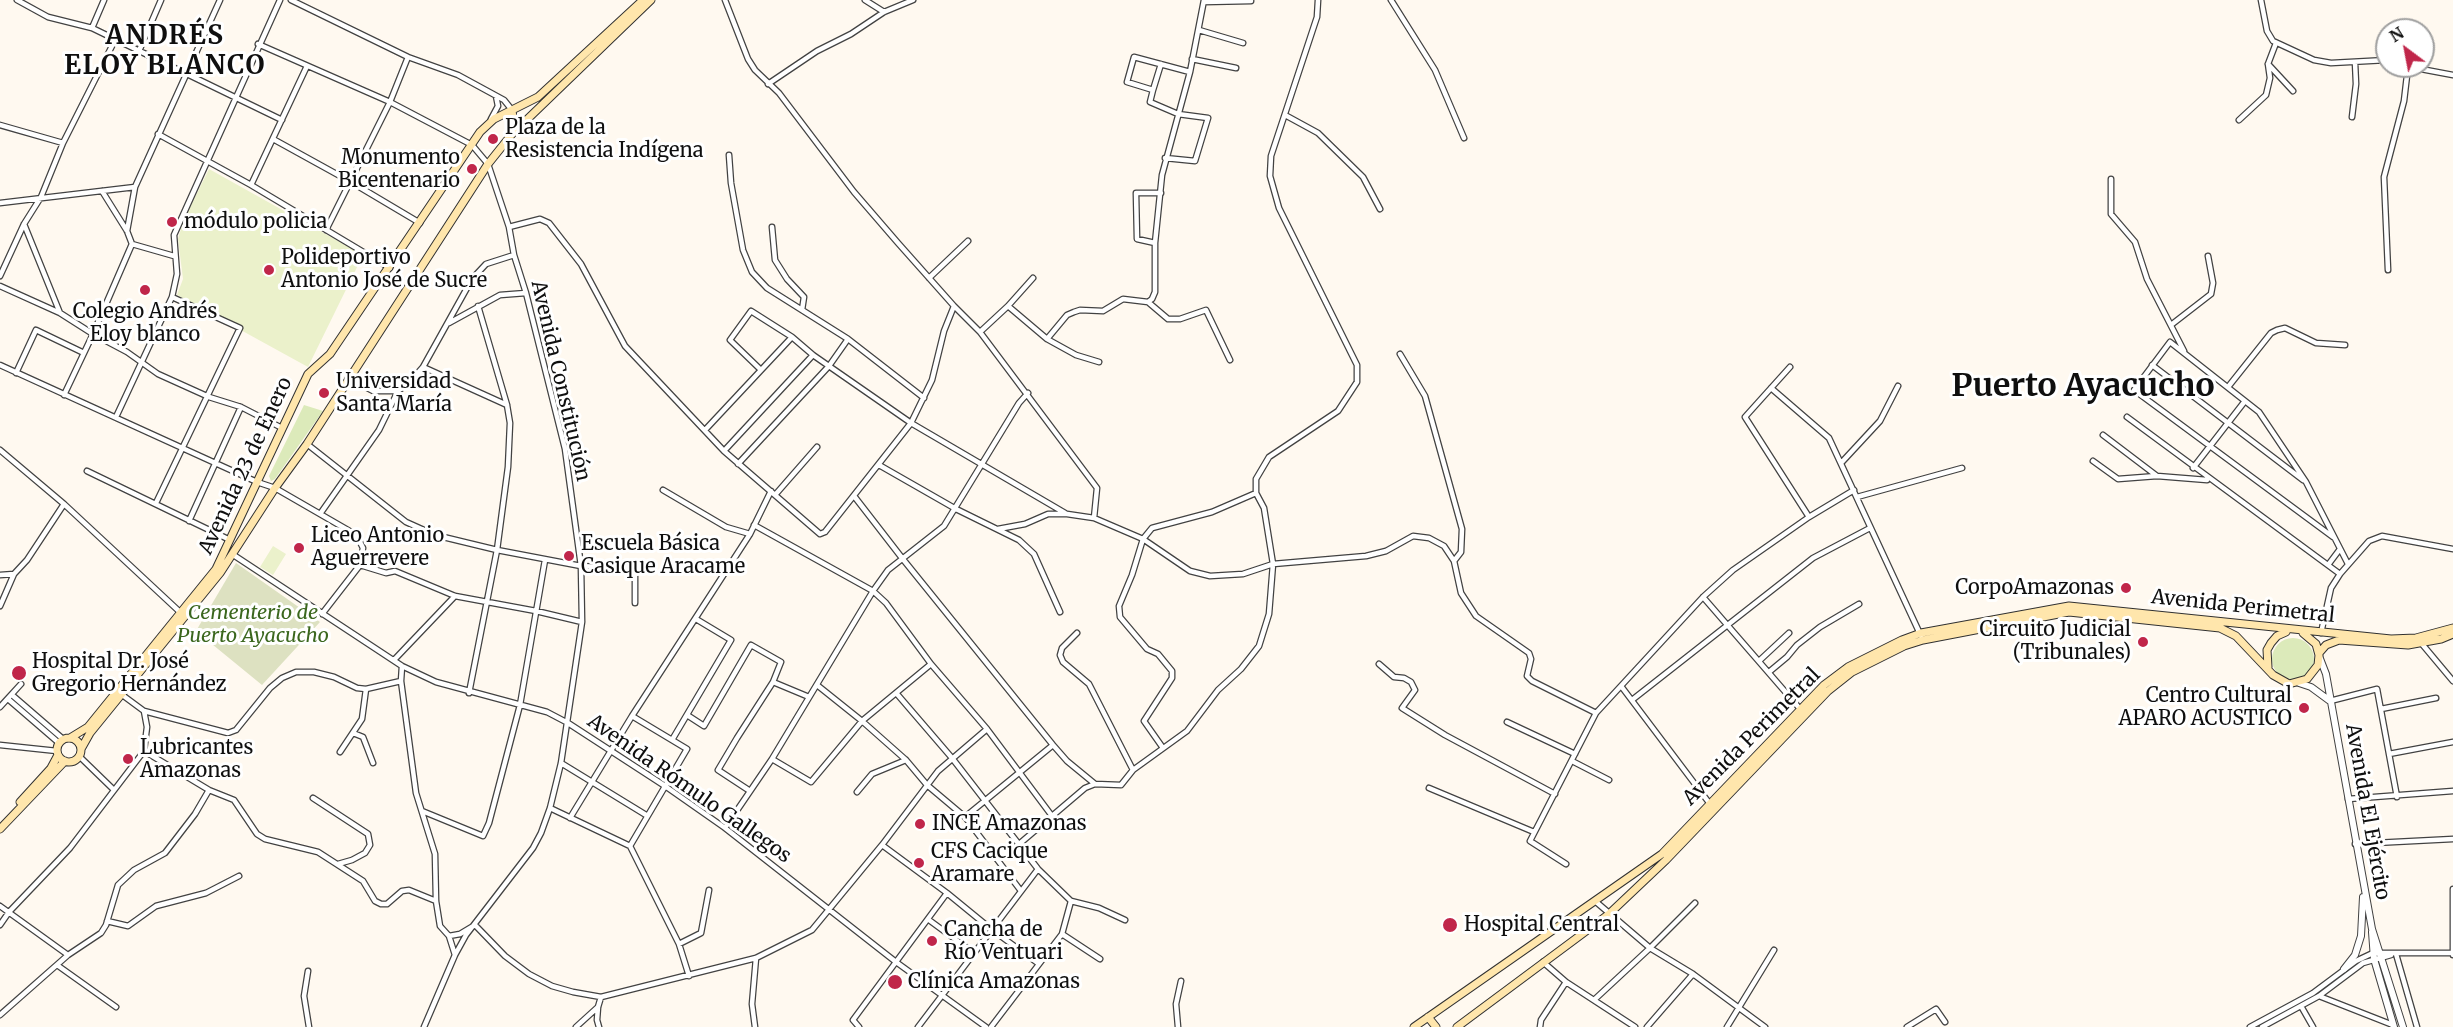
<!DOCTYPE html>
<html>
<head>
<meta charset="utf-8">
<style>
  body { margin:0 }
  #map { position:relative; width:2453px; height:1027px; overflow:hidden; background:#fff9f0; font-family:Merriweather,serif }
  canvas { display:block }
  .north { position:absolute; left:2375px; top:18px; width:60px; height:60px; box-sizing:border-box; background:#fff; border:2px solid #9f9f9f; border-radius:50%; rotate:328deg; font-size:16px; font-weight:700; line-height:24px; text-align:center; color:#0f0f0f }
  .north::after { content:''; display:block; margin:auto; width:21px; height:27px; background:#c0264a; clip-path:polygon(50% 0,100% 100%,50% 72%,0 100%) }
</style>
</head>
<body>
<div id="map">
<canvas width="2453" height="1027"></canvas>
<div class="north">N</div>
</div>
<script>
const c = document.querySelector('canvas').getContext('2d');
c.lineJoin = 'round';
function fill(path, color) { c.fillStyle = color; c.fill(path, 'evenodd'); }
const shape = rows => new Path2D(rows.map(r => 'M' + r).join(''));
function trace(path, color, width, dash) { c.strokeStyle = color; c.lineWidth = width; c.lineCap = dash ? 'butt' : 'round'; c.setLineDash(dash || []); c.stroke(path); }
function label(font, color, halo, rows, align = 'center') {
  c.font = font + ' Merriweather,serif'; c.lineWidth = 6; c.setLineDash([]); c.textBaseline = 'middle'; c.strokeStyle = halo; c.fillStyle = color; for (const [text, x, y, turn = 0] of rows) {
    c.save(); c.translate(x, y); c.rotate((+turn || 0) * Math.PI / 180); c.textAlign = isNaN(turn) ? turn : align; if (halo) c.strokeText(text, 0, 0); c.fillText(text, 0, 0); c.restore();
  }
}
fill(shape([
  [304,405,323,411,275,479,271,481,269,476],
  '2272 659a21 21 0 1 1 42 0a21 21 0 1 1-42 0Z'
]), '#dceaba');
fill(shape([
  [236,563,320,622,262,685,196,631]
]), '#dde1c1');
fill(shape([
  [209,169,363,255,308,367,177,295,183,279,178,239,184,219],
  [273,546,286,554,273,575,260,567]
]), '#ebf1cb');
const minor = shape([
  [17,0,48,17,92,28,282,120],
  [291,0,408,57,458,75,504,100,512,110],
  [725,0,748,59,755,70,779,93,854,192,898,243,954,306,980,332,1097,488,1094,518],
  [865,0,884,12],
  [1391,0,1435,70,1464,138],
  [2261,0,2267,31,2273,41,2314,60,2331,63,2387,60],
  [1204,2,1251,1],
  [92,28,104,0],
  [1199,30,1243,43],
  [258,44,390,102,472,145,488,164,509,227,514,255,526,293,565,449,581,566,582,622,561,763,550,808,541,833,533,848,466,935,455,955,424,1027],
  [139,51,161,0],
  [1192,59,1236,68],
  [2268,64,2293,91],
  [2405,66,2453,75],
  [768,84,817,51,851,34,884,12,913,0],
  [1153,90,1161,64],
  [1285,115,1318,133,1363,177,1380,209],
  [2352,117,2356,84,2355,62],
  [491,119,498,106,496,96],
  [2239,120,2266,95,2270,78,2268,64,2276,43],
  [0,125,63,143],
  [158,134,251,185,390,268],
  [273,139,351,182,420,223],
  [729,155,731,183,743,250,752,272,767,288,848,339,924,398],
  [1165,158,1195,161,1208,118,1178,114,1150,102,1153,90,1127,82,1134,57,1190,72],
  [2111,179,2111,214,2135,242,2147,279,2184,351],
  [251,185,307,66],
  [0,203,135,187],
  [24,224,60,313],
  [509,227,540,219,549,223,581,264,625,346,724,451,820,534,825,532,911,423,932,380,944,331,954,306],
  [772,227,775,260,787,279,804,297,802,310],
  [326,230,390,102,408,57],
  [127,231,135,187,220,0],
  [1155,243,1137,239,1136,193,1161,193],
  [132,244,174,256],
  [2388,270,2384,177,2404,101,2408,67],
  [0,276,24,224,41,197,63,143,115,40],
  [929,278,968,241],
  [0,286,60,313,93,334,127,352,158,374,209,397,241,407,282,428],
  [1148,302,1168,319,1180,319,1206,310,1230,360],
  [1008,306,1047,339,1076,355,1099,362],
  [449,323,500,295,526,293],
  [2171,325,2211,294,2213,283,2208,256],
  [980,332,1008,306,1033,278],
  [1047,339,1067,315,1074,312,1080,310,1103,311,1123,299,1148,302,1152,299,1155,292,1155,243,1162,175,1190,72,1204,0],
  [1400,354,1425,396,1462,529,1461,552,1454,561],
  [0,365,257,482,275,488,353,533,358,538,363,548,360,565,322,614],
  [2152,365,2303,480],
  [423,367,507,405],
  [1790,367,1745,417,1809,517],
  [761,370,730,340,751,311,792,337,813,355,911,423,1065,513],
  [16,373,36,330,84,353],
  [348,378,373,391,398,391,408,384,423,367,472,279,486,264,514,255],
  [2228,387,2271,333,2277,330,2285,328,2316,343,2345,345],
  [1771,388,1829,438,1921,636],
  [64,395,93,334,132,244,127,231,102,191],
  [116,417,172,297,177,274,174,235,280,0],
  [2127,417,2340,574],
  [705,430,792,337],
  [2103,435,2157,476],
  [307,444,406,522,435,535,497,550,581,566,635,569,635,603],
  [0,450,64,504,181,613],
  [724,451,813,355],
  [2093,461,2118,479,2157,476,2207,480],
  [1842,462,1880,421,1898,386],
  [738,464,829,366,848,339],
  [879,465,956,509,1019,540,1034,554,1060,612],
  [2193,468,2245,401],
  [87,471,230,540],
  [663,490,726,527,750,534],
  [775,495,817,447],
  [854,496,902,558,1053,745,1067,761,1095,784],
  [1857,497,1962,468],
  [156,503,240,328,172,297],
  [320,514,379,430,398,391],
  [189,521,241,407],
  [754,525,873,591,886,603,931,664,987,729,1052,816],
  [998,529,1025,524,1048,514,1067,514,1094,518,1143,539,1190,571,1210,576,1243,574,1273,564,1366,556,1386,551,1413,536,1429,538,1444,546,1454,561,1461,593,1476,616,1529,653,1531,659,1527,676,1532,681,1596,713],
  [2333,537,2134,390,2170,342,2259,412,2306,482,2348,564],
  [232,554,402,666,436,682,547,712,568,723,665,786,725,828,896,962,986,1027],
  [360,565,386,573,395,571,455,596,536,611,582,622],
  [2328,565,2340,549],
  [0,575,14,574],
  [1703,597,1801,710],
  [0,606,14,574,27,560,64,504],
  [1077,633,1062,648,1060,655,1063,662,1089,684,1133,770],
  [2321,633,2331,588,2340,574,2369,541,2382,536,2453,549],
  [2422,644,2453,681],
  [394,660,455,596],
  [1759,661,1789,633],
  [1379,664,1394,677,1404,678,1411,682,1415,690,1402,708,1445,735,1555,794],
  [402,666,401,681,416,793,435,854,436,901,440,926,449,936,455,955],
  [1769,672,1787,657,1797,645,1820,627,1859,604],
  [817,685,862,721,906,760,927,785,965,817,1021,891],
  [1621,686,1710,804],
  [469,693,497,550,508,467,510,423,507,405,478,306],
  [121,694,144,711,228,733,236,730,270,688,282,678,296,672,314,672,334,677,357,688,366,689,401,681],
  [897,694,952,758,1038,869,1071,901,1099,908,1125,920],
  [12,695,63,739],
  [8,699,59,743],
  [1632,700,1813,558,1870,528],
  [2330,701,2377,689,2397,797],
  [0,707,21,684],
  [2381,709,2436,698],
  [687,715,704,726,751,645,781,662,773,682],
  [1507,722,1575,754],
  [353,733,363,737,373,763],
  [672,740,731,640,696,619],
  [0,745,57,751],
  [1163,748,1144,721,1172,678,1172,671,1158,654,1147,649,1120,617,1119,606,1132,575,1143,539,1152,528,1212,512,1256,493],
  [144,751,209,790,234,800,257,834,265,839,318,852,363,881,375,901,381,904,387,904,402,891,409,890,436,901],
  [340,752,362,719,366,689],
  [2389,754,2453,742],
  [79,756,113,789],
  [772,759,811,782,862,721,931,664],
  [1572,761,1609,780],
  [561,763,646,815],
  [1429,788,1534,832],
  [750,791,718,770,737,738,773,682,809,697],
  [857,792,872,774,906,760],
  [313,798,368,834,370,845,365,853,352,860,338,864],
  [2348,799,2453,791],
  [550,808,630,846,679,944,689,976],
  [422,811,483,836,489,823,520,705,545,560],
  [965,817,1053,745],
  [570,818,632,716,750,534,771,491],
  [725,828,772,759,873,591,888,570,944,526,1019,403,1028,393],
  [2355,844,2453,839],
  [882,845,947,893,991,929,1039,964],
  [1018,845,1085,788,1095,784,1121,785,1133,770,1187,731,1218,690,1241,669,1259,646,1269,614,1273,564,1264,508,1256,493,1256,479,1269,457,1338,411,1357,382,1357,365,1279,208,1270,176,1271,156,1317,17,1318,0],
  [630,846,687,749,632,716],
  [1566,864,1530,841,1596,713,1703,597,1733,570,1809,517,1854,490],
  [1595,901,1650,948,1693,974,1765,1027],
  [0,906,68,955],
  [929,920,974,953],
  [107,921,128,926,156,906,206,893,239,876],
  [0,925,9,912,70,848,144,751,147,727,144,711],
  [1062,934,1100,959],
  [449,936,460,934,475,925,505,956,529,974,552,986,573,992,601,997,756,958,812,930,882,845,938,771,987,729],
  [679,944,701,933,709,890],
  [2396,954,2417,1027],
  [2453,955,2453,889],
  [1543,962,1566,982,1635,1027],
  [57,965,116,1007],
  [308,971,304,996,309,1027],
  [2319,996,2393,1025],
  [1594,1000,1650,948,1695,903],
  [2301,1006,2313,1027],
  [0,1015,68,955,101,933,106,925,118,885,134,870,165,853,195,814,209,790],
  [576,1027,598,1007],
  [599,1027,597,1020,598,1007,601,997],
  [755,1027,752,1004,756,958],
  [859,1027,853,1020,947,893],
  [918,1027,1038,869],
  [991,1027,1062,934,1071,901],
  [1178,1027,1176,1004,1181,981],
  [1540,1027,1541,1020,1566,982],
  [1647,1027,1693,974],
  [1727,1027,1774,950],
  [1907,1027,1936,1009,1945,1022],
  [2250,1027,2313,993,2356,961,2373,953,2453,953],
  [2262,1027,2319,996,2363,963,2391,955]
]);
const tertiary = shape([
  [2319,656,2326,674,2372,929,2403,1027],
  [2299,683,2311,687,2330,701],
  [2372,932,2374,959,2394,1027],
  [2344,969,2355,955,2361,936,2363,897]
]);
const secondary = shape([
  [512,110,514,127,512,134],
  [2319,653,2326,645,2339,640,2408,645,2441,639,2453,634],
  [2268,667,2267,650,2271,643,2277,636,2286,632],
  '57 750a12 12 0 1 1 24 0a12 12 0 1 1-24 0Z',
  [70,738,88,727,216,569,308,374,330,354,480,132,494,119,538,97,643,0],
  [81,749,90,733,220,573,275,488,307,444,488,164,512,134,651,0],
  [20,802,51,768,58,755],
  [0,829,65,761],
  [1428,1017,1436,1027],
  [1414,1027,1662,854,1824,685,1848,667,1902,640,1921,633,2069,606,2391,639,2416,638,2453,628],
  [1457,1027,1609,914,1666,860,1828,691,1852,672,1904,646,1923,640,2069,612,2220,628,2236,636,2273,675,2289,684,2307,679,2318,665,2319,655,2316,644,2303,633]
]);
trace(minor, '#424242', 7);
trace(tertiary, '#424242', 8);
trace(secondary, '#313131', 9);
trace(minor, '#fff', 4.5);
trace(tertiary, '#fff', 6);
trace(secondary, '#ffe6ac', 7);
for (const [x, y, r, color] of [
  [493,139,6,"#c0264a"],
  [472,169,6,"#c0264a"],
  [172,222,6,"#c0264a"],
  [269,270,6,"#c0264a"],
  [145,290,6,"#c0264a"],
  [324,393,6,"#c0264a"],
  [299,548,6,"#c0264a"],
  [569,556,6,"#c0264a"],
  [2126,588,6,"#c0264a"],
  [2143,642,6,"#c0264a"],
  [19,673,8,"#c0264a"],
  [2304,708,6,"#c0264a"],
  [128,759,6,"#c0264a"],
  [920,824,6,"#c0264a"],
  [919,863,6,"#c0264a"],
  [1450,925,8,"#c0264a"],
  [932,941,6,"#c0264a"],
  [895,982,8,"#c0264a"]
]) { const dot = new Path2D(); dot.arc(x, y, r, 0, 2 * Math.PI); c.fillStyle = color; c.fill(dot); trace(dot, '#fff', 2); }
label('20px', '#0f0f0f', '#fff', [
  ["Plaza de la",505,128],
  ["Resistencia Indígena",505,151],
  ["Monumento",460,158,"right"],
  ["Bicentenario",460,181,"right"],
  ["módulo policia",184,222],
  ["Polideportivo",281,258],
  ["Antonio José de Sucre",281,281],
  ["Colegio Andrés",145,312,"center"],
  ["Eloy blanco",145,335,"center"],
  ["Universidad",336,382],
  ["Santa María",336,405],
  ["Liceo Antonio",311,536],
  ["Aguerrevere",311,559],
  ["Escuela Básica",581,544],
  ["Casique Aracame",581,567],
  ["CorpoAmazonas",2114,588,"right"],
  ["Circuito Judicial",2131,630,"right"],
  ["(Tribunales)",2131,653,"right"],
  ["Hospital Dr. José",32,662],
  ["Gregorio Hernández",32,685],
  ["Centro Cultural",2292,696,"right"],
  ["APARO ACUSTICO",2292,719,"right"],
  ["Lubricantes",140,748],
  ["Amazonas",140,771],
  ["INCE Amazonas",932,824],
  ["CFS Cacique",931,852],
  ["Aramare",931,875],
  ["Hospital Central",1464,925],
  ["Cancha de",944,930],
  ["Río Ventuari",944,953],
  ["Clínica Amazonas",908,982]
], 'left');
label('20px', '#0f0f0f', '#fff', [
  ["Avenida Constitución",560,381,77],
  ["Avenida 23 de Enero",246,466,-65],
  ["Avenida Perimetral",2243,607,6],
  ["Avenida Perimetral",1752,737,-45],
  ["Avenida Rómulo Gallegos",689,789,35],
  ["Avenida El Ejército",2367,812,80]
]);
label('italic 20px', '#3b671e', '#fff', [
  ["Cementerio de",253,613],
  ["Puerto Ayacucho",253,636]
]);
c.letterSpacing = '1.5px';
label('bold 26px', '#0f0f0f', '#fff', [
  ["ANDRÉS",165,37],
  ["ELOY BLANCO",165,67]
]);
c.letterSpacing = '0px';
label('bold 32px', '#0f0f0f', '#fff', [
  ["Puerto Ayacucho",2083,387]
]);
</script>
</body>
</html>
